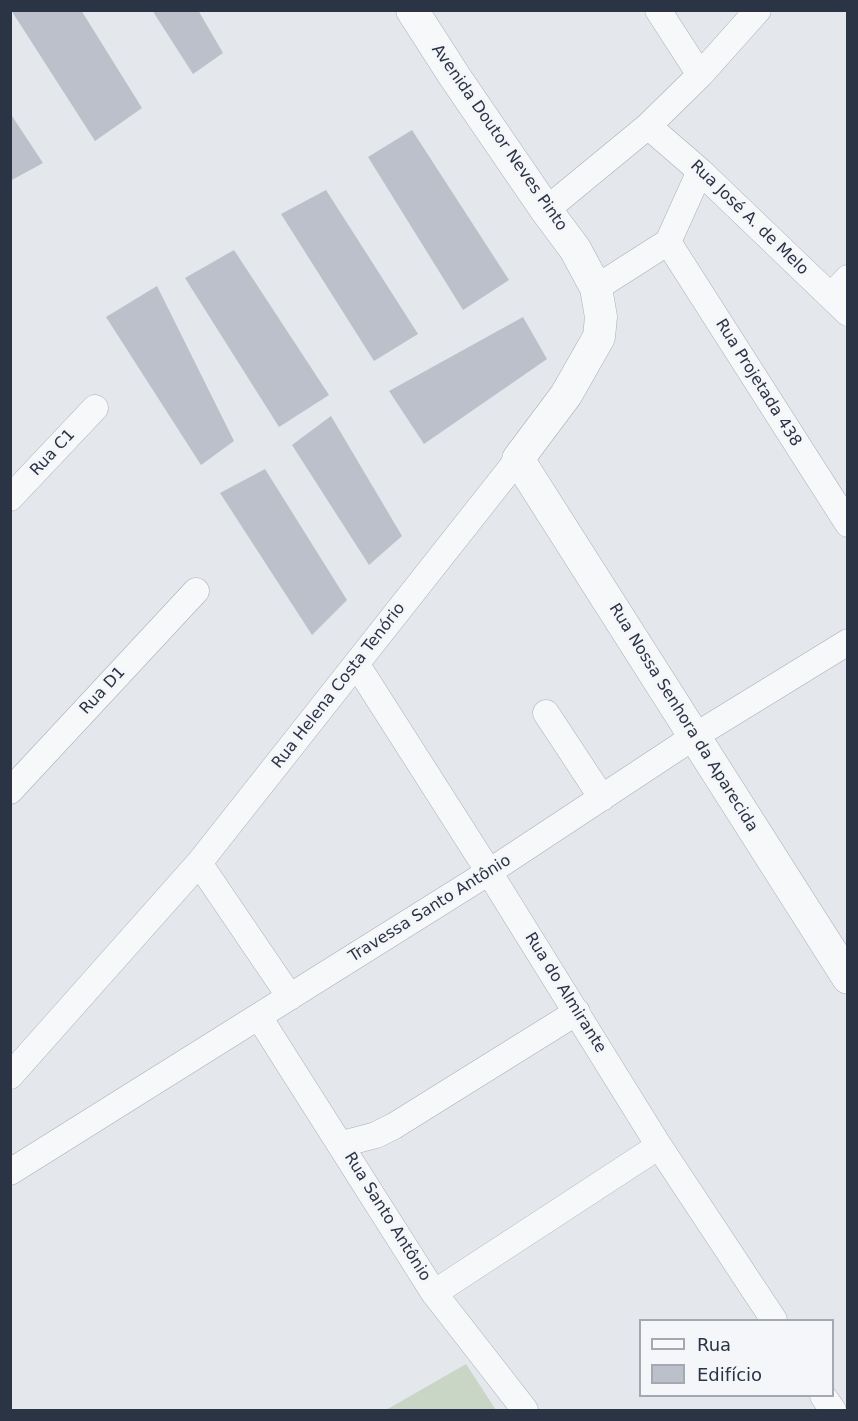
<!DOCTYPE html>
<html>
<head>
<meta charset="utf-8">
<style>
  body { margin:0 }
  #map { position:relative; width:858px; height:1421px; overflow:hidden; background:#e4e7ec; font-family:"DejaVu Sans",sans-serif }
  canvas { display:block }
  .frame { position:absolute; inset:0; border:12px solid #2b3445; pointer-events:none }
  .legend { position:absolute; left:639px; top:1319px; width:195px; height:78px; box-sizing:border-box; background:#f4f6f9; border:2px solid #a4a8b1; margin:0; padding:8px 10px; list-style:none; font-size:18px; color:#2b3445 }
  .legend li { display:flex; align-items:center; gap:12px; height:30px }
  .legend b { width:30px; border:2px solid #a4a8b1 }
</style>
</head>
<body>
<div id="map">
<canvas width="858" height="1421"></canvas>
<div class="frame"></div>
<ul class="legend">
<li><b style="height:8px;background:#f7f8fa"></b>Rua</li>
<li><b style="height:16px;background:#bbc0ca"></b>Edifício</li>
</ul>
</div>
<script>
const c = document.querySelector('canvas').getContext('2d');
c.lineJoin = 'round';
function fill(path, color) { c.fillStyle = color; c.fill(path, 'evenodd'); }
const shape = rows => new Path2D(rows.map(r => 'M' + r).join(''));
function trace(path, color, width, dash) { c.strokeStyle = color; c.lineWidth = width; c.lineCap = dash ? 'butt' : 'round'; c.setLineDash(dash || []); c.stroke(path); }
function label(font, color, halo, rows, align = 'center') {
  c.font = font + ' "DejaVu Sans",sans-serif'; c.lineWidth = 6; c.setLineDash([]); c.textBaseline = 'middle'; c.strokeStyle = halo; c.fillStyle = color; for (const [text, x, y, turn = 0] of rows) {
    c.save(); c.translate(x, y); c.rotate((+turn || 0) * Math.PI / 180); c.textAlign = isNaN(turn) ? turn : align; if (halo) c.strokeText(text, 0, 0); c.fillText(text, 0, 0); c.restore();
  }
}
fill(shape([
  [466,1364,496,1410,386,1410]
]), '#c9d6c5');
fill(shape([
  [11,10,81,10,142,108,95,141],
  [152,10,198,10,223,53,193,74],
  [10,113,43,163,10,181],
  [412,130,509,280,463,310,368,157],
  [326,190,418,334,374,361,281,214],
  [234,250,329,395,279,427,185,278],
  [157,286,234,441,201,465,106,317],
  [523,317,547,359,424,444,389,391],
  [331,416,402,536,369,565,292,445],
  [265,469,347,600,312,635,220,493]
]), '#bbc0ca');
const minor = shape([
  [658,10,700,75],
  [648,126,700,171,848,313],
  [546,210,648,126,700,75,758,10],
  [668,242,848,524],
  [596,288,668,242,700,171],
  [831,296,848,278],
  [10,498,95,408],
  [357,665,489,872,659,1146,774,1320],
  [546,713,602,798],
  [10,791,196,591],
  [199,863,290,997],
  [259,1017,434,1293,525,1410],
  [10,1076,199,863,518,459],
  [342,1144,376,1135,394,1126,577,1012],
  [10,1172,489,872,695,736,848,642],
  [434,1293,659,1146],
  [823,1396,833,1410]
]);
const tertiary = shape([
  [412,10,455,77,546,210,575,249,596,288,601,317,599,337,566,395,518,459,848,978]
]);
trace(minor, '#a9aeb7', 27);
trace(tertiary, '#a9aeb7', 33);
trace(minor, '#f7f8fa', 26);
trace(tertiary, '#f7f8fa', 32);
label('16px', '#2b3445', '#f4f6f9', [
  ["Avenida Doutor Neves Pinto",499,138,55],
  ["Rua José A. de Melo",749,218,44],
  ["Rua Projetada 438",758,383,58],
  ["Rua C1",53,453,-47],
  ["Rua Helena Costa Tenório",339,686,-52],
  ["Rua D1",103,691,-47],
  ["Rua Nossa Senhora da Aparecida",683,718,58],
  ["Travessa Santo Antônio",430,909,-32],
  ["Rua do Almirante",565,993,58],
  ["Rua Santo Antônio",387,1217,58]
]);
</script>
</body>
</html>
